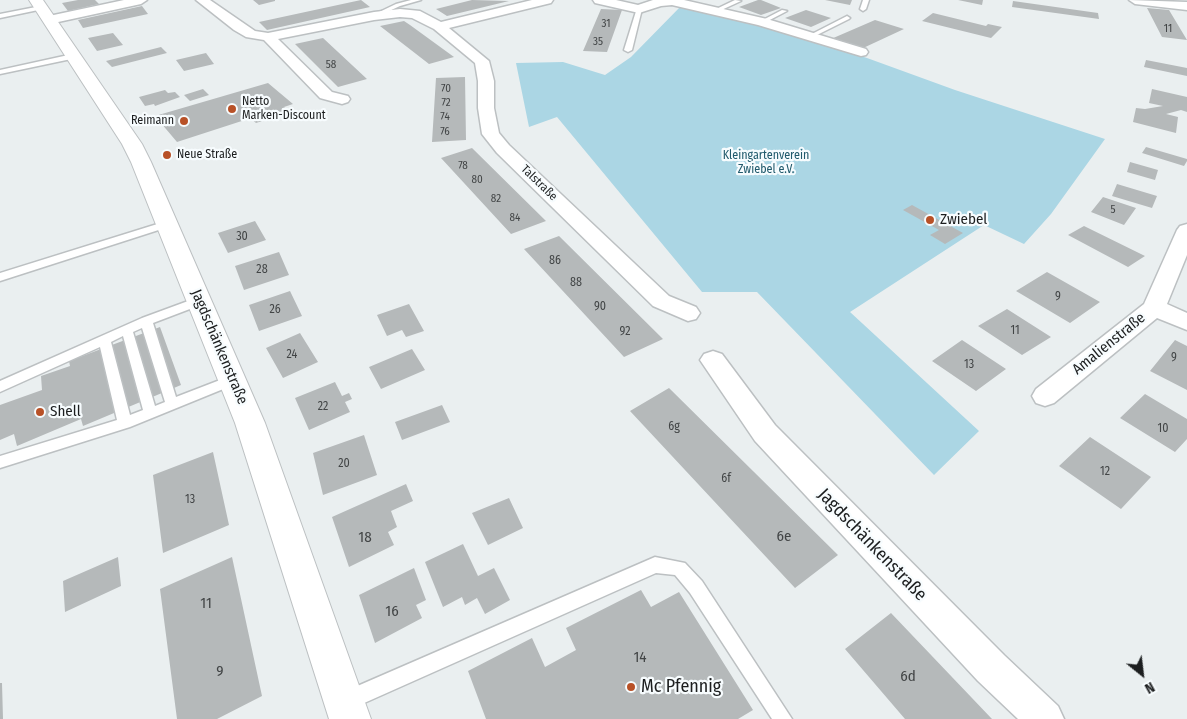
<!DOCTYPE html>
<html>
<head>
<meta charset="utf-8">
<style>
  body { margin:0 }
  #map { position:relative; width:1187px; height:719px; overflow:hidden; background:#eaeff0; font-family:"Fira Sans Condensed",sans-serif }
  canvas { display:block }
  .north { position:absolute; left:1117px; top:649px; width:50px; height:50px; -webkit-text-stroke:4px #f7fcfe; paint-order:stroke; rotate:151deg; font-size:14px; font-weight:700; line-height:20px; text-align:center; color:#1c1e1f }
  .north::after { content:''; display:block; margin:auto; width:18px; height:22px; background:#1c1e1f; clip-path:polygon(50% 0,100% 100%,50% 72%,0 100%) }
</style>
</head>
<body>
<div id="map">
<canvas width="1187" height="719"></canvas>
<div class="north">N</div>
</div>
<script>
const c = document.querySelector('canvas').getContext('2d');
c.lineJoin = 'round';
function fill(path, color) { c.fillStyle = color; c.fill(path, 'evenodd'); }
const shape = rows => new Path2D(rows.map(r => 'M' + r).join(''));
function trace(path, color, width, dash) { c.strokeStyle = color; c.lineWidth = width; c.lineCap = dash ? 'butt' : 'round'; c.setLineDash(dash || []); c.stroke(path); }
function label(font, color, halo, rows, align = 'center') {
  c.font = font + ' "Fira Sans Condensed",sans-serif'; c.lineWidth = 4.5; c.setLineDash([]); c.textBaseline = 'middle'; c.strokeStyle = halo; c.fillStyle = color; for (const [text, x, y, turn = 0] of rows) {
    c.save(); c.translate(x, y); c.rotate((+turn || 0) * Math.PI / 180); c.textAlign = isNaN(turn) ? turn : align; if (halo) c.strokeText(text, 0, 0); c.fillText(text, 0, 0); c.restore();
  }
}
fill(shape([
  [681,6,785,32,867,58,955,90,1105,139,1051,214,1024,244,984,225,850,312,979,431,934,475,757,292,702,292,557,117,529,127,516,63,563,62,605,75,631,57]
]), '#abd6e4');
fill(shape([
  [78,0,95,0,99,4,68,11,62,3],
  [253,0,275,0,275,1,259,5],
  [361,0,370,7,267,30,259,22],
  [472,0,509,1,447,16,436,9],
  [758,0,761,0,781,8,761,15,739,7],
  [825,0,852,0,850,5],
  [958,0,983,0,982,5],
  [1013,1,1098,13,1099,19,1012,7],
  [142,6,148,14,83,28,78,20],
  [1147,8,1169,10,1187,40,1162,37],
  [601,9,622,10,607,52,583,51],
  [806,10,831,18,811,27,785,18],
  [933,13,986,26,988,24,1002,27,991,38,922,21],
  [875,20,904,29,861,49,831,39],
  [404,21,410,25,454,57,429,64,380,26],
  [113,33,123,45,97,51,88,38],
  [323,38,367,79,338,87,295,44],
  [161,47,167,53,112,67,106,61],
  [206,53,214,64,184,71,176,60],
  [1146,60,1187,68,1187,76,1144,67],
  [465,77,466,140,432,142,436,78],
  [268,83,293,104,284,107,290,112,256,123,251,118,177,142,155,116],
  [203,89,209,95,190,101,184,95],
  [1152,89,1187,97,1187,112,1181,110,1166,114,1178,117,1176,133,1133,122,1136,108,1145,109,1163,106,1149,103],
  [165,90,168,93,175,92,180,97,155,106,154,104,145,106,139,97],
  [1146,147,1187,159,1187,161,1184,166,1142,153],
  [472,148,546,221,511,234,441,158],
  [1130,162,1158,170,1155,180,1127,172],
  [1117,184,1157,196,1152,208,1112,196],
  [1103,197,1136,208,1124,225,1091,212],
  [912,205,963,233,945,244,930,235,939,230,903,210],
  [255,221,266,240,228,253,218,233],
  [1084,226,1145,256,1128,267,1068,235],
  [559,236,663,339,624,357,524,249],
  [279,252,289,275,244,290,235,266],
  [1047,272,1100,302,1070,323,1016,291],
  [290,291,302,316,259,331,249,305],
  [409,304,424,331,406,337,402,330,387,336,377,315],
  [1007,309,1051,337,1022,355,978,326],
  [160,327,181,385,83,426,81,419,17,446,14,434,0,440,0,405,42,390,41,376,70,366,69,361],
  [300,333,318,362,283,378,266,348],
  [962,340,1006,369,976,391,932,361],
  [1175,340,1187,346,1187,390,1150,371],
  [412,349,425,370,381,389,369,367],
  [335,382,342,396,349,393,352,399,345,402,350,412,309,430,295,398],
  [669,388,838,555,795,588,630,411],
  [1145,394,1187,419,1187,439,1175,452,1120,418],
  [442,405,450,422,402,440,395,422],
  [364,435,377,475,323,495,313,453],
  [1090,437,1151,477,1121,509,1059,466],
  [213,452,229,525,163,553,153,475],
  [406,484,413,501,391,511,397,527,388,532,394,545,349,567,332,517],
  [509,498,523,528,488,545,472,513],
  [463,544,478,576,494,568,510,600,485,614,477,598,465,605,462,597,443,607,425,562],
  [118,557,121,586,65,612,63,581],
  [232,557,262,696,217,719,177,719,160,589],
  [414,568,426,600,416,605,422,618,375,643,359,595],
  [641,590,651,607,679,592,753,710,738,719,486,719,468,671,532,638,545,667,576,650,566,628],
  [891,613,992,719,905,719,845,649],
  [0,683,2,683,3,719,0,719]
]), '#b5b9ba');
const lane = shape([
  [411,0,421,0,400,6,376,17,371,16,396,4,411,0],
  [735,0,741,1,717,12,712,11,735,0],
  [863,0,869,0,866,9,863,11,860,9,863,0],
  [41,6,43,7,43,9,0,18,0,14,41,6],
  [637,8,642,9,632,50,628,52,624,50,637,8],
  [782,10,787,11,764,23,759,22,782,10],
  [847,16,850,18,849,19,813,37,808,36,847,16],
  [73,54,77,56,76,58,0,74,0,70,73,54],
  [167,221,172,224,171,226,0,281,0,273,167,221],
  [199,297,203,298,205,301,203,304,153,323,176,397,233,375,238,377,239,380,238,383,130,427,0,468,0,456,117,420,100,347,0,392,0,381,142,318,199,297],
  [142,328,165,402,155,406,133,332,142,328],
  [123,336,143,410,130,415,111,342,123,336],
  [655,557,685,563,702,581,792,719,772,719,690,593,675,575,656,573,353,708,346,710,339,708,337,701,339,694,655,557]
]);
const street = shape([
  [124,0,147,0,141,4,49,24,43,20,49,16,124,0],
  [196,0,210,0,255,31,268,33,374,12,400,9,420,11,441,22,532,0,553,0,551,3,449,28,489,61,494,81,494,108,499,133,509,145,669,296,696,307,700,313,696,319,688,321,653,306,497,153,482,134,478,108,478,81,475,63,434,29,412,18,400,17,374,20,278,39,332,92,348,96,350,99,348,102,342,104,320,98,264,40,246,37,234,30,196,0],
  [593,0,616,0,638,5,653,0,684,0,767,19,866,49,868,52,866,55,861,56,758,25,672,5,661,6,639,13,595,3,593,0],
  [1129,0,1187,2,1187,10,1135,4,1129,0],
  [1187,224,1187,255,1167,304,1187,313,1187,330,1157,318,1054,403,1045,406,1036,403,1032,396,1036,389,1144,304,1177,230,1180,226,1187,224],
  [713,351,722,354,775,425,1004,655,1058,706,1064,719,1018,719,978,681,755,441,700,360,704,354,713,351]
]);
const secondary = shape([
  [29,0,43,0,142,144,151,162,265,423,371,719,329,719,235,423,131,162,122,144,29,0]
]);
trace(lane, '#bcc0c2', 3);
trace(street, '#bcc0c2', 3);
trace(secondary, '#bcc0c2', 2);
fill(lane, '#fff');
fill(street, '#fff');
fill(secondary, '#fff');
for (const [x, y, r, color] of [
  [232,109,5,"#b85127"],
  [184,121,5,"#b85127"],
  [167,155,5,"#b85127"],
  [930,220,5,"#b85127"],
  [40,412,5,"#b85127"],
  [631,687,5,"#b85127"]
]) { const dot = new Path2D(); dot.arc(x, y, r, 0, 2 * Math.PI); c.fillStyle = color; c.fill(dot); trace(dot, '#f7fcfe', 2); }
label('11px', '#424546', null, [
  ["31",606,24],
  ["11",1168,29],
  ["35",598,42],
  ["58",331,65],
  ["70",446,89],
  ["72",446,103],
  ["74",445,117],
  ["76",445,132],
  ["78",463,166],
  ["80",477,180],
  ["82",496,199],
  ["5",1113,210],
  ["84",515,218]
]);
label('12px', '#1c1e1f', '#f7fcfe', [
  ["Netto",242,102],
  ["Marken-Discount",242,116],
  ["Reimann",174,121,"right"],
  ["Neue Straße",177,155]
], 'left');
label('12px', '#215a6c', '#f7fcfe', [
  ["Kleingartenverein",766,156],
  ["Zwiebel e.V.",766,170]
]);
label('12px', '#1c1e1f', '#f7fcfe', [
  ["Talstraße",539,183,44]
]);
label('12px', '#424546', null, [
  ["30",242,237],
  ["86",555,261],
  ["28",262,270],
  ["88",576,283],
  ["9",1058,297],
  ["90",600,307],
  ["26",275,310],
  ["11",1015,331],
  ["92",625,332],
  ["24",292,355],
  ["9",1174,358],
  ["13",969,365],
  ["22",323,407],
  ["6g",674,427],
  ["10",1163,429],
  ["20",344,464],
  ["12",1105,472],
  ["6f",726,479],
  ["13",190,500]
]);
label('15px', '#1c1e1f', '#f7fcfe', [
  ["Zwiebel",940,220],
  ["Shell",50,412]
], 'left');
label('15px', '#1c1e1f', '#f7fcfe', [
  ["Amalienstraße",1109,344,-39],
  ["Jagdschänkenstraße",219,347,67]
]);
label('15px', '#424546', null, [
  ["6e",784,537],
  ["18",365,538],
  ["11",206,604],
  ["16",392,612],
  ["14",640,658],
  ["9",220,672],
  ["6d",908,677]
]);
label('18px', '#1c1e1f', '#f7fcfe', [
  ["Jagdschänkenstraße",872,545,46]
]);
label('18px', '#1c1e1f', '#f7fcfe', [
  ["Mc Pfennig",641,687]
], 'left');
</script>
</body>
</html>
